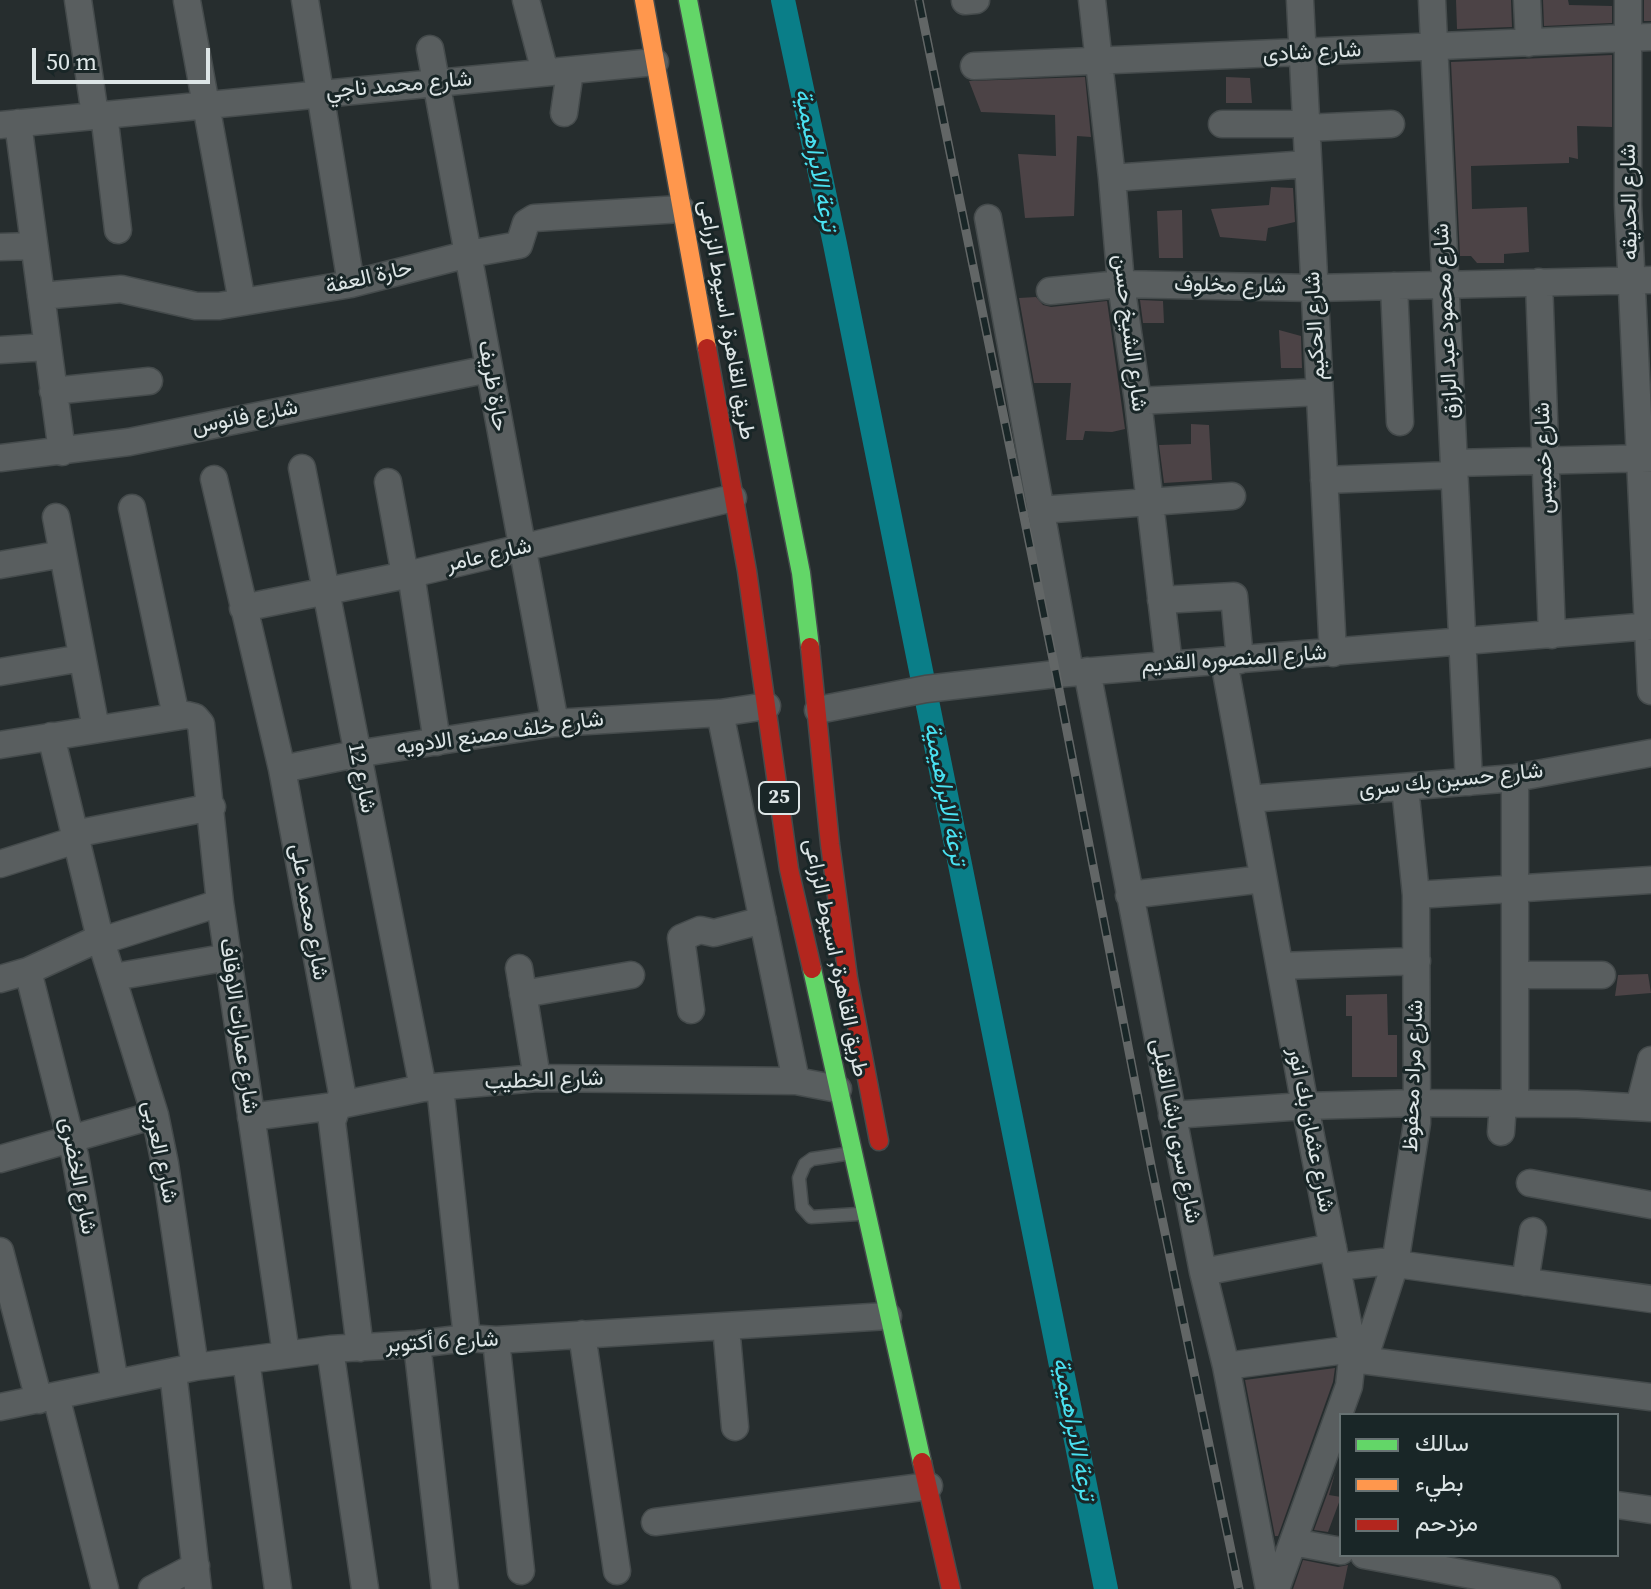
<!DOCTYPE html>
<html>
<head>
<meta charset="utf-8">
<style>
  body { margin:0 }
  #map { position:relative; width:1651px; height:1589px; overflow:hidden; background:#262d2e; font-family:"Source Serif 4",Vazirmatn,serif }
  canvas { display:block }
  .legend { position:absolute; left:1339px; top:1413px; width:280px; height:144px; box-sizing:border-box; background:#192627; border:2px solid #677273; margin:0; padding:10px 14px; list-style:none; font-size:24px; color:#dde5e6 }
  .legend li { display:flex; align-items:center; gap:16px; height:40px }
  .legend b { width:40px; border:2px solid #677273 }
  .scale { position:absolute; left:32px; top:48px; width:178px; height:36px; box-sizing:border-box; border:4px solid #dde5e6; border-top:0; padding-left:10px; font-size:24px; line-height:28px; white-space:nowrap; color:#dde5e6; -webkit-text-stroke:6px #192627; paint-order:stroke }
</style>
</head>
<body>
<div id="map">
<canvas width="1651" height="1589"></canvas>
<ul class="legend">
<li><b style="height:10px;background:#63d668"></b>سالك</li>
<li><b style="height:10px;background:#ff974d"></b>بطيء</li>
<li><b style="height:10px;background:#b3261e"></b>مزدحم</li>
</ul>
<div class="scale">50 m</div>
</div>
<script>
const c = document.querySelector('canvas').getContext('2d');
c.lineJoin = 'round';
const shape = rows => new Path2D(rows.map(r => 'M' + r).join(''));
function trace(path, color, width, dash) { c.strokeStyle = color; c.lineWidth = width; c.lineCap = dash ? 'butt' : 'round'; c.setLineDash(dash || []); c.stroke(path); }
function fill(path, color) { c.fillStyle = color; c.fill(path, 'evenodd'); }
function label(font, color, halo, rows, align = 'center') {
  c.font = font + ' "Source Serif 4",Vazirmatn,serif'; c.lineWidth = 6; c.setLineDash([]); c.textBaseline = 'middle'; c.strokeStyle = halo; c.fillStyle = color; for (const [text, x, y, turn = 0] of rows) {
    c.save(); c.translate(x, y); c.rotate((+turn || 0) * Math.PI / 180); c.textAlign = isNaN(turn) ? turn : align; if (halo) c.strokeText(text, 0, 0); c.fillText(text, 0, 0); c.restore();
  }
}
trace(shape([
  [783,0,835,244,1106,1589]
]), '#0a7e88', 24);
fill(shape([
  [1456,0,1511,0,1512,27,1457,29],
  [1543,0,1568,0,1569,5,1612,6,1612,23,1544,26],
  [1644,0,1651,0,1651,21,1644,21],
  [1612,55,1612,127,1577,126,1578,159,1569,157,1569,163,1471,166,1472,209,1527,207,1529,252,1504,254,1504,263,1477,263,1471,256,1460,256,1451,62],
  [1085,77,1091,137,1077,136,1074,216,1025,218,1018,154,1056,156,1055,115,981,112,969,81],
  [1226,77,1250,78,1252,103,1226,103],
  [1271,187,1293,188,1295,222,1268,228,1266,241,1220,237,1211,209,1269,205],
  [1182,210,1183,258,1159,258,1157,211],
  [1036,297,1043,305,1051,307,1107,301,1125,429,1112,432,1085,431,1083,440,1066,440,1071,383,1034,383,1019,298],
  [1140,300,1163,301,1164,323,1143,323],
  [1279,330,1301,336,1302,368,1281,368],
  [1191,424,1209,425,1212,480,1164,483,1159,445,1191,444],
  [1648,974,1651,993,1615,996,1618,975],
  [1387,994,1388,1035,1397,1035,1397,1077,1352,1077,1352,1016,1346,1016,1346,995],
  [1335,1368,1333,1382,1278,1536,1275,1536,1245,1380],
  [1335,1473,1329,1495,1341,1497,1328,1532,1314,1530],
  [1303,1560,1338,1567,1348,1565,1343,1589,1293,1589]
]), '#4c4346');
const lane = shape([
  [845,1154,812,1159,805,1164,799,1178,802,1207,811,1217,858,1214]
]);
const street = shape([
  [78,0,95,115],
  [305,0,351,284],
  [526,0,545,72],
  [1092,0,1112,178,1121,284,1138,401,1169,665],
  [1300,0,1333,653],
  [1432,0,1469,782],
  [1527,0,1529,43],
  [1628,0,1628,205,1651,691],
  [187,1,242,302],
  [965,1,976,0],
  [430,49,555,723],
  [974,66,1651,37],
  [564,113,570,71],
  [104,114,118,230],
  [18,123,62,452],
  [1222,124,1306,124],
  [0,125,655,62],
  [1306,128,1391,124],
  [1112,178,1308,164],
  [988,218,1070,672],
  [0,247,34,246],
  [1539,282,1552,635],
  [1394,286,1400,422],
  [1050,291,1121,284,1314,288,1651,280],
  [41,296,121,289,196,306,219,306,351,284,469,254,519,245,526,223,534,218,681,209],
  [0,350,47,347],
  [53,391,149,381],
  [1138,401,1319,392],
  [0,458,129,442,489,369],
  [1454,463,1651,458],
  [302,468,423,1088],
  [214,479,282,769,342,1093,332,1122,360,1348],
  [1324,480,1454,475],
  [388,482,405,575],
  [132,508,176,716],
  [1040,510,1232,496],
  [56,517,96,729],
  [0,565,63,554],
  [411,574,437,742],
  [1161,600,1234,596,1240,660],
  [243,608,411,574,733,498],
  [1224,661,1305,1106,1353,1349,1349,1386,1276,1589],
  [1087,671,1203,1272,1226,1366,1269,1589],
  [0,672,82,658],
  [818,710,926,689,1056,674,1651,626],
  [720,713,796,1081],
  [51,736,100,938],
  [0,745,187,715,195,717,201,724,220,903,286,1354],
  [282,769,356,754,555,723,720,713,767,706],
  [1249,799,1515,778,1651,753],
  [74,834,212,807],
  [0,864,76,840],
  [1129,895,1263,879],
  [1416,895,1651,880],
  [101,941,155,1115,165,1164,195,1367],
  [1280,966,1417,961],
  [519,968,537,1078],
  [28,971,75,1156,115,1383],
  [1515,975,1602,975],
  [114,977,229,957],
  [0,979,28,971,100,938,101,941,220,903],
  [523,994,631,975],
  [691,1010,681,938,700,930,714,933,763,920],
  [440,1087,467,1338],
  [1515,1103,1515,778],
  [1639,1107,1651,1060],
  [1172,1115,1305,1106,1417,1103,1577,1104,1651,1108],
  [251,1117,335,1106,423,1088,537,1078,796,1081,838,1089],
  [1501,1132,1503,1103],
  [0,1159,155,1115],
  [1530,1183,1651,1205],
  [0,1251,39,1400],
  [1337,1267,1382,1262,1651,1299],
  [1203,1272,1333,1247],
  [1525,1282,1533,1231],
  [726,1326,735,1427],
  [582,1334,617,1571],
  [496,1340,521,1571],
  [417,1344,445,1589],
  [330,1349,365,1589],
  [1353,1359,1651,1397],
  [246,1360,278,1589],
  [1364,1360,1395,1264,1417,1123,1416,895,1405,787],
  [1226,1366,1353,1349],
  [173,1372,198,1589],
  [56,1396,105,1589],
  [0,1407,195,1367,330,1349,417,1344,467,1338,496,1340,888,1316],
  [1617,1505,1651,1510],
  [655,1522,929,1486],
  [1293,1542,1341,1551],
  [1364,1555,1547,1589],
  [152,1589,196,1566]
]);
const fast = shape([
  [688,0,801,573,810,647],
  [812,969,922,1462]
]);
const slow = shape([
  [644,0,707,348]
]);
const jam = shape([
  [707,348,747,571,789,869,812,969],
  [810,647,830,844,848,978,879,1141],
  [922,1462,951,1589]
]);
trace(lane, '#454b4c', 15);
trace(street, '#454b4c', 29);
trace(fast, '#454b4c', 21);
trace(slow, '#454b4c', 21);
trace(jam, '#454b4c', 21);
trace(lane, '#595e5f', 12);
trace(street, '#595e5f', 26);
trace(fast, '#63d668', 18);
trace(slow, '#ff974d', 18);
trace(jam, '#b3261e', 18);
const rail = shape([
  [919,0,1056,674,1152,1170,1239,1589]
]);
trace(rail, '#626666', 9);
trace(rail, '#192627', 6, [18]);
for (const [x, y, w] of [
  [779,798,40]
]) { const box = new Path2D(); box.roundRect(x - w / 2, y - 16, w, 32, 6); c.fillStyle = '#192627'; c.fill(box); trace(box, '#dde5e6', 2); }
label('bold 20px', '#dde5e6', null, [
  ["25",779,798]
]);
label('22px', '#dde5e6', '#192627', [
  ["شارع شادى",1312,53,-3],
  ["شارع محمد ناجي",399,86,-5],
  ["شارع الحديقه",1630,202,-91],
  ["حارة العفة",369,278,-13],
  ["شارع مخلوف",1230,286,1],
  ["طريق القاهرة, اسيوط الزراعى",726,320,80],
  ["شارع محمود عبد الرازق",1447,321,-93],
  ["شارع الحكيم",1316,326,-93],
  ["شارع الشيخ حسن",1129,333,83],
  ["حارة ظريف",492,386,80],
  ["شارع فانوس",245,418,-11],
  ["شارع خميس",1545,458,-92],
  ["شارع عامر",489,556,-13],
  ["شارع المنصوره القديم",1234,660,-4],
  ["شارع خلف مصنع الادويه",500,734,-8],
  ["شارع 12",361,778,79],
  ["شارع حسين بك سرى",1451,781,-6],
  ["شارع محمد على",308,912,80],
  ["طريق القاهرة, اسيوط الزراعى",835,958,78],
  ["شارع عمارات الاوقاف",238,1026,82],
  ["شارع مراد محفوظ",1414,1076,-88],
  ["شارع الخطيب",544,1081,-2],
  ["شارع عثمان بك انور",1310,1130,79],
  ["شارع سرى باشا القبلى",1175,1131,79],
  ["شارع العربى",159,1152,78],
  ["شارع الخضرى",77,1176,79],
  ["شارع 6 أكتوبر",442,1343,-3]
]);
label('italic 24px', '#4ae1f1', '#192627', [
  ["ترعة الابراهيمية",815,160,79],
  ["ترعة الابراهيمية",944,794,79],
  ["ترعة الابراهيمية",1073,1429,79]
]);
</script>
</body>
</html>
